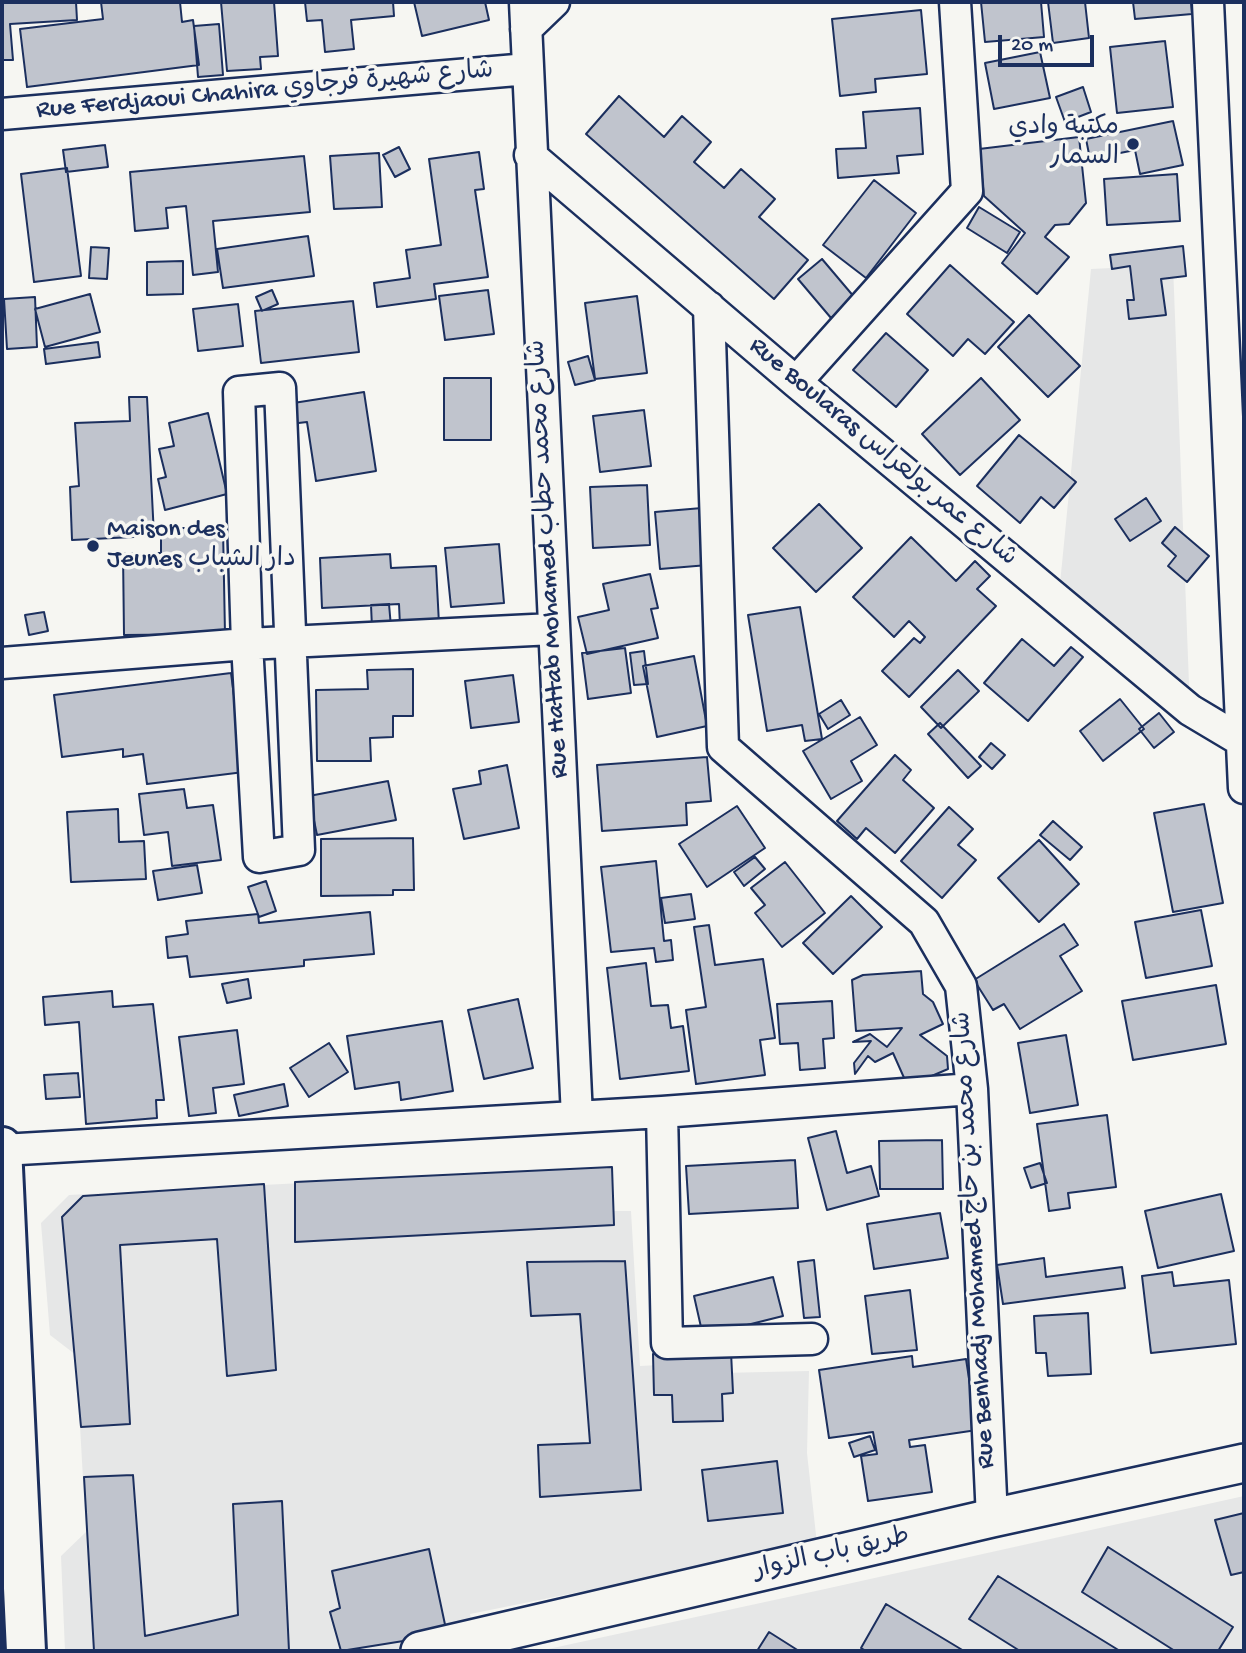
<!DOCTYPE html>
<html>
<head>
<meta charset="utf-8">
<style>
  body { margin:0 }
  #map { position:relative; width:1246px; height:1653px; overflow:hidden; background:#f6f6f2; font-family:"Gochi Hand",sans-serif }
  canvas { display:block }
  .frame { position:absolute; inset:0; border:4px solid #1b2f5e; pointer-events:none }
  .scale { position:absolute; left:998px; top:35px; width:96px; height:32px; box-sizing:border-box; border:4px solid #1b2f5e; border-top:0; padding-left:9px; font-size:21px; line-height:24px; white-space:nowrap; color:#1b2f5e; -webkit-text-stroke:5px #f6f6f2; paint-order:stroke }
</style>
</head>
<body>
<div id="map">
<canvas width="1246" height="1653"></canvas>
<div class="frame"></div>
<div class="scale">20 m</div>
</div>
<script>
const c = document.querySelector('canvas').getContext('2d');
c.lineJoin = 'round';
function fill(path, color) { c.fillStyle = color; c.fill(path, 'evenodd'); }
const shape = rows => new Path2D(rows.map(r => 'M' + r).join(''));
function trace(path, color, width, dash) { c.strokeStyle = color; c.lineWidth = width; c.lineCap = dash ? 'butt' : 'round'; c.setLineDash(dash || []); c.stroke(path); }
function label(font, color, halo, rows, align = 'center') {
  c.font = font + ' "Gochi Hand","Playpen Sans Arabic",sans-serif'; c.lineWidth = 7; c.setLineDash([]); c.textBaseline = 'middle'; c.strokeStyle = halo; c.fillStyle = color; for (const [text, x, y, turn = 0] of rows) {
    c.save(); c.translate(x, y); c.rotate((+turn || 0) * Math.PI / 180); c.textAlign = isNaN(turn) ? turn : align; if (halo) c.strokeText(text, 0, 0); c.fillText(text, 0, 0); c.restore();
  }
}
fill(shape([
  [1173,265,1190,710,1058,604,1091,269],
  [612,1167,614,1211,631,1211,640,1366,698,1363,721,1373,809,1371,807,1453,817,1544,470,1614,478,1651,65,1651,61,1556,86,1532,76,1355,50,1335,41,1223,69,1195],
  [1244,1496,1244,1651,539,1651,825,1589]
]), '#e6e7e7');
const building = shape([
  [2,2,76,2,77,20,10,24,13,60,2,60,2,2],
  [101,2,180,2,182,22,193,20,199,65,27,87,20,29,103,19,101,2],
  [221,2,274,2,278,56,260,57,261,69,227,71,221,2],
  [305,2,393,2,394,16,351,20,354,49,325,52,322,20,307,21,305,2],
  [414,2,485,2,489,20,422,36,414,2],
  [981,2,1041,2,1044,37,985,42,981,2],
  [1048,2,1085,2,1089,38,1053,43,1048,2],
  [1133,2,1191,2,1192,14,1135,19,1133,2],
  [921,10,927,74,875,79,876,92,840,96,832,19,921,10],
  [219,24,223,75,198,77,194,26,219,24],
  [1165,41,1173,107,1117,113,1110,47,1165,41],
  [1040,52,1050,98,994,109,985,63,1040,52],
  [1083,87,1091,112,1065,122,1056,97,1083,87],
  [619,96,664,137,682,116,711,142,694,162,724,188,741,169,775,199,759,217,808,260,774,299,586,134,619,96],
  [920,108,923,154,897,156,899,173,838,178,836,149,866,148,863,112,920,108],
  [1173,121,1183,165,1140,174,1135,150,1090,159,1086,139,1173,121],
  [1079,137,1086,203,1069,224,1055,225,1045,237,1069,257,1037,294,1002,263,1025,233,984,196,979,149,1079,137],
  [105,145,108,167,66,172,63,150,105,145],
  [399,147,410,169,395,177,383,155,399,147],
  [479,152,484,189,475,190,488,277,434,284,436,299,377,307,374,283,410,278,406,250,441,245,429,159,479,152],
  [379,153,382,207,334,209,330,156,379,153],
  [304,156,310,212,213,221,218,272,193,275,186,206,166,208,168,228,135,231,130,172,304,156],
  [67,168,81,276,34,282,21,174,67,168],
  [1177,174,1180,221,1107,225,1104,179,1177,174],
  [874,180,916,213,866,278,823,245,874,180],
  [979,207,1020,232,1007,253,967,228,979,207],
  [308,236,314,276,223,288,217,249,308,236],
  [1183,246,1186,276,1161,279,1166,315,1129,319,1127,300,1134,300,1130,266,1112,269,1110,255,1183,246],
  [91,247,109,248,107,279,89,278,91,247],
  [822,259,855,298,831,318,798,279,822,259],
  [183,261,183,294,147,295,147,262,183,261],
  [950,265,1014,322,985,354,968,339,953,356,907,314,950,265],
  [272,290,278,304,262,311,256,297,272,290],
  [488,290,494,334,445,340,439,296,488,290],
  [90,294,100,332,45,347,35,309,90,294],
  [637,296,647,373,595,379,585,303,637,296],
  [35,297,37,347,7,349,4,299,35,297],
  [353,301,359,352,261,363,255,311,353,301],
  [238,304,243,346,198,351,193,309,238,304],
  [1029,315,1080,366,1048,397,998,347,1029,315],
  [886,333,928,370,896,407,853,370,886,333],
  [98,342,100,357,46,364,44,349,98,342],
  [588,356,595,380,575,385,568,362,588,356],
  [444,378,491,378,491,440,444,440,444,378],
  [981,378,1020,420,960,475,922,434,981,378],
  [364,392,376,471,316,481,307,422,290,424,287,404,364,392],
  [129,397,147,397,154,536,72,540,70,487,79,486,75,423,130,421,129,397],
  [644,410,651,466,600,472,593,416,644,410],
  [208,413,227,494,165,510,158,479,166,477,159,449,174,446,169,423,208,413],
  [1019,435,1076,482,1054,508,1041,497,1020,523,977,486,1019,435],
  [647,485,650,545,593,548,590,487,647,485],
  [1146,498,1161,521,1130,541,1115,519,1146,498],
  [819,504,862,548,816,592,773,548,819,504],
  [702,508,708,565,660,569,655,512,702,508],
  [1175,527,1209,556,1187,582,1168,566,1176,556,1162,543,1175,527],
  [161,528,223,528,225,634,124,635,123,553,161,553,161,528],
  [911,537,956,581,975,561,990,576,977,589,996,606,909,697,882,671,914,638,920,643,925,637,909,621,894,637,853,597,911,537],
  [499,544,504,603,451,607,445,548,499,544],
  [390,554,391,568,436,566,439,624,400,626,399,604,322,608,320,558,390,554],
  [650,574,658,608,651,609,658,638,587,654,578,617,609,610,603,584,650,574],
  [389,604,391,627,372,628,371,605,389,604],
  [800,607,822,739,805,741,802,725,767,731,748,615,800,607],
  [44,612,48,631,29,635,25,615,44,612],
  [1022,639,1054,666,1071,647,1083,657,1028,721,984,683,1022,639],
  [625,648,631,693,588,699,582,653,625,648],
  [644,651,648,684,634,685,630,653,644,651],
  [694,656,707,726,657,737,643,666,694,656],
  [413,669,413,716,393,716,393,737,370,738,371,761,317,761,316,690,368,689,367,670,413,669],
  [958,670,979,691,941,728,921,707,958,670],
  [231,673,244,772,147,784,143,754,123,757,123,749,62,757,54,695,231,673],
  [513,675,519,722,471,728,465,681,513,675],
  [1120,699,1144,729,1103,761,1080,731,1120,699],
  [841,700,850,715,828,729,819,714,841,700],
  [1159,713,1174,732,1154,748,1139,729,1159,713],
  [860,717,877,745,851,761,862,781,831,799,803,751,860,717],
  [940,723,981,766,968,778,928,734,940,723],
  [991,743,1005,755,992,769,979,757,991,743],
  [895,755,911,770,903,780,934,808,895,853,866,828,857,839,837,821,895,755],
  [707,757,711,801,686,803,687,825,602,831,597,765,707,757],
  [507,765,519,828,464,839,453,789,481,784,479,771,507,765],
  [388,781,396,820,317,835,309,796,388,781],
  [184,789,187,808,213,805,221,860,172,866,168,832,144,835,139,794,184,789],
  [1204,804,1223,903,1173,912,1154,813,1204,804],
  [737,806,765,848,707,887,679,844,737,806],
  [949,807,973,829,958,845,976,860,942,898,901,861,949,807],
  [118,809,119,842,144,841,146,879,71,882,67,812,118,809],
  [1053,821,1082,847,1070,860,1040,835,1053,821],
  [413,838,414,890,393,890,393,895,321,896,321,839,413,838],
  [1039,840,1079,884,1039,922,998,878,1039,840],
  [755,857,765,869,744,886,734,872,755,857],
  [656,861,664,941,671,940,673,960,656,962,654,948,611,952,601,867,656,861],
  [785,862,825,913,782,947,755,913,765,905,751,888,785,862],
  [197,865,202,893,158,900,153,871,197,865],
  [266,881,276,911,259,917,248,887,266,881],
  [691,894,695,919,665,923,661,898,691,894],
  [851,896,882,927,833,974,803,943,851,896],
  [1201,910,1212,966,1146,978,1135,922,1201,910],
  [370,912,374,954,304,960,304,966,190,977,187,956,168,958,166,937,188,934,186,921,258,914,259,923,370,912],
  [1064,924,1078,945,1060,956,1082,991,1020,1029,1004,1004,993,1010,974,980,1064,924],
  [709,925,715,965,763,959,775,1038,760,1040,765,1075,696,1084,686,1010,706,1007,694,927,709,925],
  [646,963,651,1006,668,1005,671,1028,683,1026,689,1071,620,1079,607,968,646,963],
  [921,971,923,994,933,1002,943,1024,920,1035,947,1056,948,1069,927,1078,905,1080,893,1053,875,1062,868,1056,855,1074,854,1063,871,1041,853,1042,870,1034,887,1047,902,1028,856,1031,852,980,863,975,921,971],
  [248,979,251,998,227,1003,222,984,248,979],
  [1216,985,1226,1044,1133,1060,1122,1001,1216,985],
  [112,991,113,1007,153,1004,164,1100,156,1100,157,1118,86,1124,79,1022,45,1025,43,997,112,991],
  [518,999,533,1068,484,1079,468,1010,518,999],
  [832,1001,834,1038,823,1039,825,1068,800,1070,798,1043,780,1044,777,1004,832,1001],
  [442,1021,453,1091,401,1100,399,1082,355,1089,347,1036,442,1021],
  [237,1030,244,1084,213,1088,216,1113,189,1116,179,1037,237,1030],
  [1066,1035,1078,1105,1030,1113,1018,1043,1066,1035],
  [329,1043,348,1072,309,1097,290,1068,329,1043],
  [78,1073,80,1097,46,1099,44,1075,78,1073],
  [284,1084,288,1106,239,1116,234,1095,284,1084],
  [1107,1115,1116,1187,1068,1193,1070,1208,1049,1211,1037,1124,1107,1115],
  [836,1131,847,1173,871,1166,879,1196,827,1210,808,1138,836,1131],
  [942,1140,943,1189,880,1189,879,1141,942,1140],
  [795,1160,798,1208,689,1214,686,1166,795,1160],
  [1040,1163,1047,1183,1031,1188,1024,1168,1040,1163],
  [612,1167,614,1225,295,1242,295,1182,612,1167],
  [264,1184,276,1370,227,1376,217,1239,120,1245,130,1424,81,1427,62,1217,83,1196,264,1184],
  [1221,1194,1234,1251,1158,1268,1145,1211,1221,1194],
  [940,1213,948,1258,874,1269,867,1224,940,1213],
  [1044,1258,1046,1277,1122,1267,1125,1288,1003,1304,997,1265,1044,1258],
  [814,1260,820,1317,804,1318,798,1262,814,1260],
  [625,1261,641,1490,540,1497,538,1445,590,1443,580,1314,531,1316,527,1262,625,1261],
  [1172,1272,1174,1286,1229,1280,1236,1344,1151,1353,1142,1276,1172,1272],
  [773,1277,783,1316,703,1336,694,1296,773,1277],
  [910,1290,917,1350,872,1354,865,1296,910,1290],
  [1088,1313,1091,1374,1048,1376,1046,1353,1036,1353,1034,1316,1088,1313],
  [731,1352,733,1393,722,1394,723,1421,673,1422,672,1395,654,1395,653,1354,731,1352],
  [912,1356,913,1367,966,1359,977,1430,909,1440,910,1447,925,1445,932,1492,868,1501,861,1456,877,1454,873,1432,829,1438,819,1370,912,1356],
  [870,1436,875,1450,854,1457,849,1443,870,1436],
  [777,1461,783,1513,708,1521,702,1470,777,1461],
  [133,1475,145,1636,238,1615,233,1504,282,1501,289,1651,94,1651,84,1477,133,1475],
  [1244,1513,1244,1572,1231,1575,1215,1520,1244,1513],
  [1108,1547,1233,1627,1218,1651,1175,1651,1082,1592,1108,1547],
  [429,1549,447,1634,341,1651,330,1612,340,1608,332,1571,429,1549],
  [998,1576,1120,1651,1020,1651,969,1619,998,1576],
  [886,1604,964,1651,866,1651,861,1648,886,1604],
  [769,1632,799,1651,757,1651,769,1632]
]);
fill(building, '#c0c4cd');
trace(building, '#1b2f5e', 2);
const minor = shape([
  [525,2,577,1117],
  [1208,2,1244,788],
  [526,29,554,2],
  [2,114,528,69],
  [530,155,796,382,1190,710,1242,741,1244,737],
  [709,307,723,747,924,922,961,986,972,1089,992,1518],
  [796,382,967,191,955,2],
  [280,388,299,850,259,857,247,644,239,392,280,388],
  [2,663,247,644,553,629],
  [662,1112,667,1343,812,1339],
  [2,1150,662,1112,972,1089]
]);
const tertiary = shape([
  [420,1651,992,1518,1244,1463]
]);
const secondary = shape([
  [2,1147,26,1651]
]);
trace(minor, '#1b2f5e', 35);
trace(tertiary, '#1b2f5e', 42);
trace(secondary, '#1b2f5e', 44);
trace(minor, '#f6f6f2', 30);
trace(tertiary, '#f6f6f2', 37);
trace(secondary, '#f6f6f2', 38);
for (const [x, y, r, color] of [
  [1133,144,7,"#1b2f5e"],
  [93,546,7,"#1b2f5e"]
]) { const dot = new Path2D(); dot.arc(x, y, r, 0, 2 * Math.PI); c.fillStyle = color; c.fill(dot); trace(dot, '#f6f6f2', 2.5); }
label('26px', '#1b2f5e', '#f6f6f2', [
  ["Rue Ferdjaoui Chahira شارع شهيرة فرجاوي",265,92,-5],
  ["Rue Boularas شارع عمر بولعراس",882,453,40],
  ["Rue Hattab Mohamed شارع محمد حطاب",550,559,-93],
  ["Rue Benhadj Mohamed شارع محمد بن حاج",976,1240,-93],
  ["طريق باب الزوار",832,1555,-13]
]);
label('26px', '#1b2f5e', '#f6f6f2', [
  ["مكتبة وادي",1119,129],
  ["السمار",1119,159],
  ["Maison des",107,531,"left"],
  ["Jeunes دار الشباب",107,561,"left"]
], 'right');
</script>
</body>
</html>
